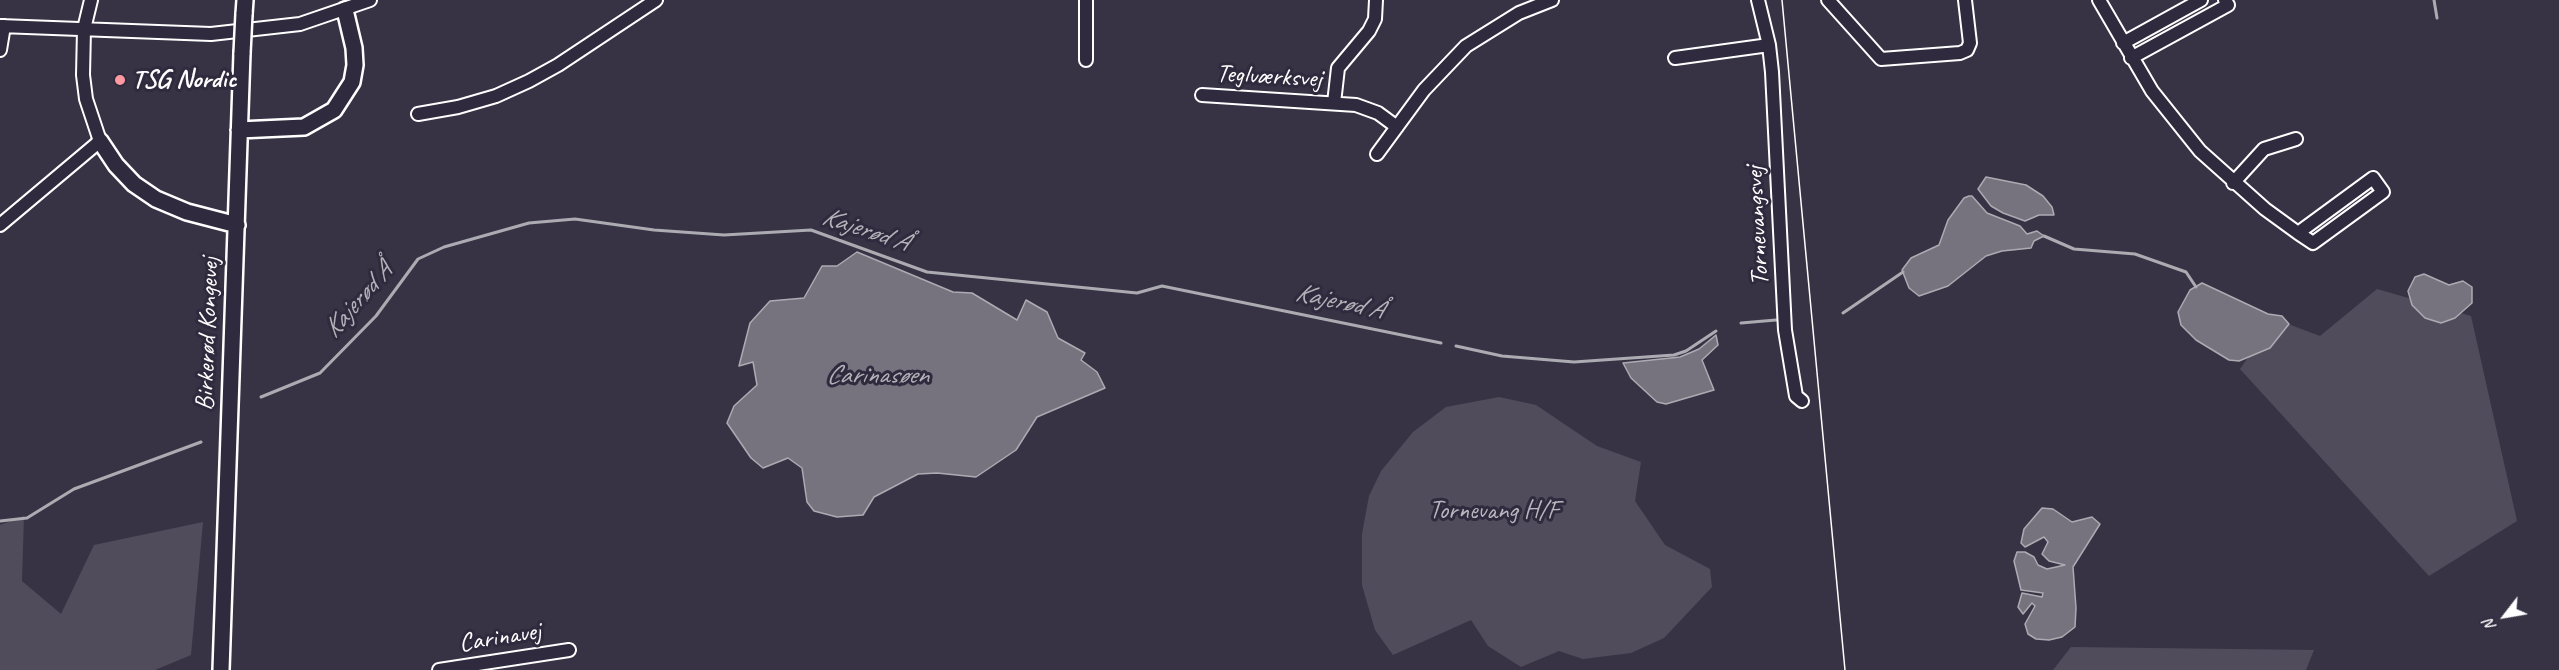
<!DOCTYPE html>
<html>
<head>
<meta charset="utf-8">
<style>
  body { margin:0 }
  #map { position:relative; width:2559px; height:670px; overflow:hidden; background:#373345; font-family:Caveat,sans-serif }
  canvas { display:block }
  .north { position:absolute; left:2475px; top:586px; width:60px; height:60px; -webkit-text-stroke:4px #2f2a3d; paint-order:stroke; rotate:239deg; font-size:16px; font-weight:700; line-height:24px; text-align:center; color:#fff }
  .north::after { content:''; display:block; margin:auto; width:21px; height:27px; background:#fff; clip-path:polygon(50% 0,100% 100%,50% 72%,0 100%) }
</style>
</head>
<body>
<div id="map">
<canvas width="2559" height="670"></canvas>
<div class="north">N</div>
</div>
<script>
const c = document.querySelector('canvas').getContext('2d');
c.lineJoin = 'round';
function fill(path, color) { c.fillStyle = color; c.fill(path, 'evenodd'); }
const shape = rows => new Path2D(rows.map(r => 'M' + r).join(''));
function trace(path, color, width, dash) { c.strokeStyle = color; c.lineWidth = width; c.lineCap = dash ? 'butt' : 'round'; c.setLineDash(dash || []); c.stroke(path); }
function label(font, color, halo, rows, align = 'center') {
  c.font = font + ' Caveat,sans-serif'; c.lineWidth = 6; c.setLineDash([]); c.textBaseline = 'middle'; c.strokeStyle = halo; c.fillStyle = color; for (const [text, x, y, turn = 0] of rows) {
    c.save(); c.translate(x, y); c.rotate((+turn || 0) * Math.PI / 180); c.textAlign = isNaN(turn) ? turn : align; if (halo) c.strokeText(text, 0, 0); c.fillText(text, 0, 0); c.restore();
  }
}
fill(shape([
  [2377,289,2471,316,2517,521,2429,576,2240,369,2275,319,2320,336],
  [1499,397,1536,405,1597,446,1641,462,1635,501,1665,545,1710,569,1712,587,1664,638,1631,653,1583,659,1559,651,1521,667,1488,646,1471,620,1393,655,1375,630,1362,585,1362,534,1369,496,1381,471,1413,432,1446,407],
  [24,516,22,581,61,614,94,545,203,522,191,655,155,670,0,670,0,525],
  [2071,647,2314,650,2306,670,2053,670]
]), '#514c5c');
const water = shape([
  [1986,177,2026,185,2043,196,2052,207,2054,215,2039,215,2025,221,2003,213,1991,206,1978,189,1986,177],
  [1969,196,1972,196,1987,213,2020,226,2027,234,2037,231,2044,236,2034,241,2031,248,2002,251,1986,256,1948,286,1919,296,1909,288,1902,270,1911,258,1939,245,1948,220,1964,198,1969,196],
  [857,252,953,292,972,293,1017,320,1026,300,1047,312,1058,338,1085,353,1081,360,1097,372,1105,388,1037,417,1016,450,976,477,937,473,918,474,874,497,863,515,837,517,814,511,807,502,802,468,788,458,763,468,751,458,727,423,734,406,757,385,753,362,739,366,750,323,770,301,804,298,822,266,837,266,857,252],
  [2424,274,2449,285,2463,281,2472,287,2472,303,2455,318,2441,323,2425,318,2412,305,2408,291,2415,277,2424,274],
  [2202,283,2268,314,2282,316,2289,324,2270,348,2239,361,2229,360,2196,340,2181,325,2178,312,2190,290,2202,283],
  [1716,335,1718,345,1702,360,1714,390,1666,404,1657,402,1631,378,1623,363,1680,357,1699,349,1716,335],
  [2042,508,2053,509,2072,522,2092,517,2100,524,2073,567,2076,608,2075,627,2062,637,2049,640,2036,639,2028,634,2025,624,2035,606,2032,603,2023,614,2018,607,2022,593,2042,597,2043,593,2021,590,2014,561,2017,552,2025,552,2034,557,2038,565,2047,569,2065,565,2049,561,2042,554,2048,542,2044,537,2025,547,2021,543,2024,529,2042,508]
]);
fill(water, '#76737f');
trace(water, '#adabb2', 1.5);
trace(shape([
  [2434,0,2437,18],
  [2044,236,2074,249,2135,254,2186,272,2196,287],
  [1843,313,1903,272],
  [1741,323,1776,320],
  [1456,346,1502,356,1574,362,1674,355,1686,351,1716,331],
  [261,397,320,373,376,316,418,259,444,247,529,223,575,219,654,230,724,235,811,230,927,272,1137,293,1162,286,1441,343],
  [0,521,27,518,74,489,201,442]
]), '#adabb2', 3);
const minor = shape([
  [1086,0,1086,60],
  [1758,0,1769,45,1772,72,1785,330,1796,396,1802,401],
  [1828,0,1881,59,1960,53,1967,50,1970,43,1965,0],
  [2099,0,2152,91,2200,151,2265,209,2298,233,2313,243,2383,192,2373,178,2298,233],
  [0,26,211,34,300,24,370,0],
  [2123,43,2201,0],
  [0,50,4,26],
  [1675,58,1769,45],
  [2131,58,2228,5,2225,0],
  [1202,95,1356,105,1378,113,1397,127],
  [1334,103,1338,68,1369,31,1375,19,1376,0],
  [418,114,458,107,496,96,529,81,558,65,656,0],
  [1377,154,1424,90,1466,46,1519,13,1552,0],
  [2233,183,2264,149,2296,139],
  [0,225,100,141,86,99,83,75,84,29,91,0],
  [439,670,569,650]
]);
const major = shape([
  [244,14,245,0],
  [239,130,304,127,334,110,352,82,355,65,354,48,345,10],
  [100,141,116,165,134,184,156,199,187,212,237,225],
  [221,670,242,53]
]);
trace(minor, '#fff', 16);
trace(major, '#fff', 20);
trace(minor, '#2f2a3d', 12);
trace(major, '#2f2a3d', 15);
trace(shape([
  [1782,0,1845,670]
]), '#fff', 1.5);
const majorBridge = shape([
  [242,53,244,14]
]);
trace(majorBridge, '#fff', 20, []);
trace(majorBridge, '#2f2a3d', 15);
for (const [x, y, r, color] of [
  [120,80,6,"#ff9aa2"]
]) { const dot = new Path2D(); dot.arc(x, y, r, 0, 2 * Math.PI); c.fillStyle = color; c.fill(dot); trace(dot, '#2f2a3d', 2); }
label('26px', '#fff', '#2f2a3d', [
  ["Teglværksvej",1269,77,3],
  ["Tornevangsvej",1758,226,-93],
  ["Birkerød Kongevej",208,334,-88],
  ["Carinavej",500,638,-9]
]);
label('bold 26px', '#fff', '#2f2a3d', [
  ["TSG Nordic",132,80]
], 'left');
label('26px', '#b9b7be', '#2f2a3d', [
  ["Tornevang H/F",1494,511]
]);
label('italic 27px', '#b4b2b9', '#2f2a3d', [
  ["Kajerød Å",865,230,18],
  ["Kajerød Å",358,301,-49],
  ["Kajerød Å",1339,302,12],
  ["Carinasøen",877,376]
]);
</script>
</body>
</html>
